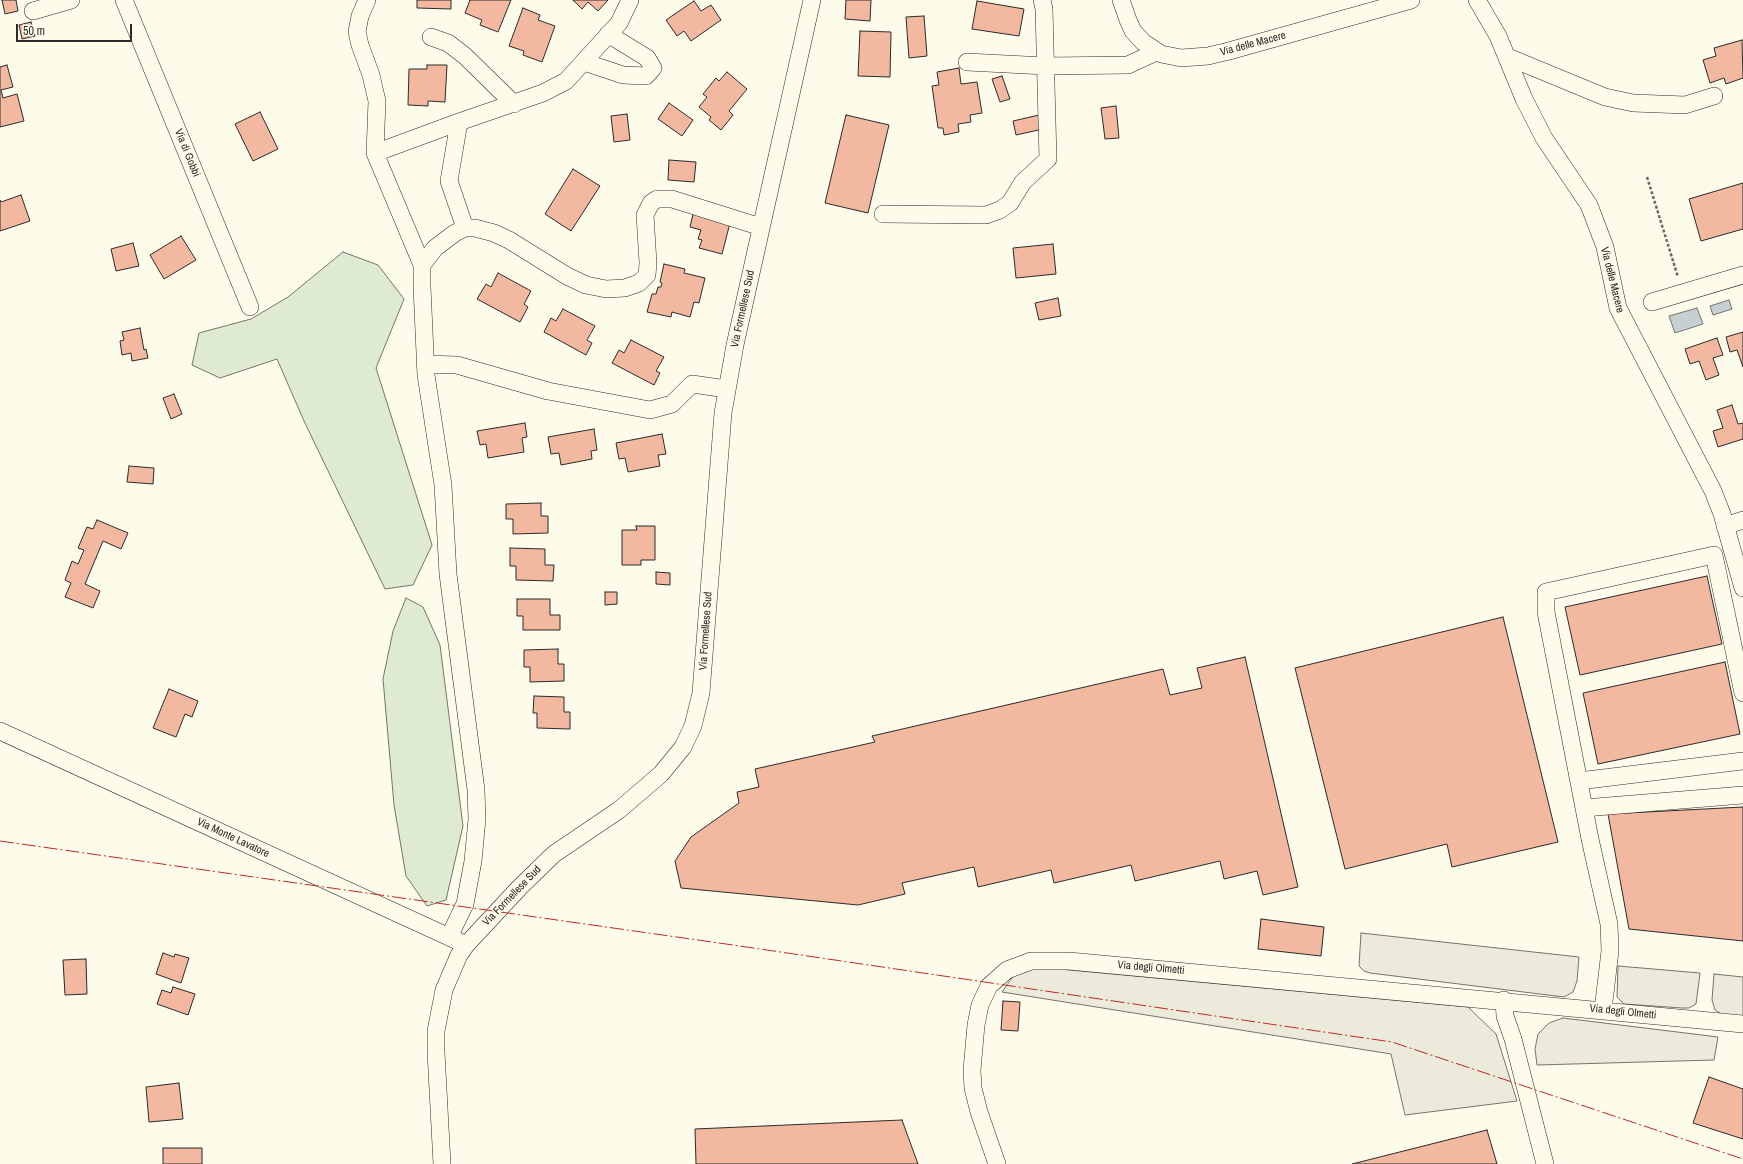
<!DOCTYPE html>
<html>
<head>
<meta charset="utf-8">
<style>
  body { margin:0 }
  #map { position:relative; width:1743px; height:1164px; overflow:hidden; background:#fdfbea; font-family:"Archivo Narrow",sans-serif }
  canvas { display:block }
  .scale { position:absolute; left:16px; top:24px; width:116px; height:18px; box-sizing:border-box; border:2px solid #2b2b2b; border-top:0; padding-left:5px; font-size:12px; line-height:14px; white-space:nowrap; color:#2b2b2b; -webkit-text-stroke:3px #fdfbea; paint-order:stroke }
</style>
</head>
<body>
<div id="map">
<canvas width="1743" height="1164"></canvas>
<div class="scale">50 m</div>
</div>
<script>
const c = document.querySelector('canvas').getContext('2d');
c.lineJoin = 'round';
function fill(path, color) { c.fillStyle = color; c.fill(path, 'evenodd'); }
const shape = rows => new Path2D(rows.map(r => 'M' + r).join(''));
function trace(path, color, width, dash) { c.strokeStyle = color; c.lineWidth = width; c.lineCap = dash ? 'butt' : 'round'; c.setLineDash(dash || []); c.stroke(path); }
function label(font, color, halo, rows, align = 'center') {
  c.font = font + ' "Archivo Narrow",sans-serif'; c.lineWidth = 3; c.setLineDash([]); c.textBaseline = 'middle'; c.strokeStyle = halo; c.fillStyle = color; for (const [text, x, y, turn = 0] of rows) {
    c.save(); c.translate(x, y); c.rotate((+turn || 0) * Math.PI / 180); c.textAlign = isNaN(turn) ? turn : align; if (halo) c.strokeText(text, 0, 0); c.fillText(text, 0, 0); c.restore();
  }
}
const green = shape([
  [343,252,378,265,404,299,376,368,432,545,413,585,385,589,304,421,277,359,220,378,192,365,199,333,251,319,288,297,343,252],
  [406,598,423,607,440,645,463,826,446,900,427,906,406,876,394,805,383,679,393,631,406,598]
]);
fill(green, '#deebd1');
trace(green, '#74746e', 1);
const parking = shape([
  [1361,933,1579,957,1577,981,1573,992,1564,997,1370,973,1364,971,1359,966,1361,933],
  [1618,966,1700,973,1696,1004,1689,1008,1682,1008,1624,1004,1617,997,1618,966],
  [1037,967,1468,1007,1496,1034,1517,1101,1405,1115,1391,1054,1002,992,1014,975,1037,967],
  [1714,974,1743,977,1743,1017,1723,1015,1715,1010,1712,1000,1714,974],
  [1563,1018,1718,1037,1714,1060,1537,1065,1535,1049,1538,1034,1549,1023,1563,1018]
]);
fill(parking, '#eceadb');
trace(parking, '#74746e', 1);
const water = shape([
  [1729,300,1732,309,1713,315,1710,306,1729,300],
  [1697,308,1703,324,1675,333,1669,316,1697,308]
]);
fill(water, '#c7d0d0');
trace(water, '#74746e', 1);
const building = shape([
  [2,0,16,0,18,11,5,14,2,0],
  [417,0,451,0,451,9,417,8,417,0],
  [470,0,511,0,498,32,480,25,482,20,465,13,470,0],
  [573,0,608,0,598,11,588,2,582,9,573,0],
  [846,0,871,0,870,21,845,19,846,0],
  [694,1,701,11,711,5,721,20,691,41,684,31,677,36,666,20,694,1],
  [977,1,1024,9,1019,36,972,29,977,1],
  [523,8,540,15,538,20,555,26,542,62,523,55,524,51,509,46,523,8],
  [924,16,927,56,909,58,906,17,924,16],
  [31,22,35,36,22,39,19,25,31,22],
  [860,31,891,32,890,77,858,76,860,31],
  [1742,40,1743,78,1726,84,1724,78,1710,83,1703,60,1716,56,1714,48,1742,40],
  [7,65,13,87,1,90,3,98,17,94,24,121,0,127,0,67,7,65],
  [427,65,447,65,445,102,428,101,428,106,408,105,409,69,427,69,427,65],
  [959,68,961,84,977,82,982,113,970,115,971,122,958,124,959,132,944,135,943,128,938,128,932,86,939,85,937,72,959,68],
  [727,72,747,89,729,111,733,115,721,130,709,120,711,117,699,107,707,97,703,94,716,78,719,81,727,72],
  [1002,76,1010,99,1000,102,992,79,1002,76],
  [669,103,693,120,682,136,658,119,669,103],
  [1116,106,1119,138,1105,139,1101,108,1116,106],
  [260,112,278,149,253,161,235,124,260,112],
  [627,114,630,140,614,142,611,116,627,114],
  [846,115,889,125,868,213,825,203,846,115],
  [1039,115,1043,129,1016,135,1013,121,1039,115],
  [669,160,696,162,694,182,668,180,669,160],
  [573,169,600,186,571,231,545,214,573,169],
  [1743,183,1743,229,1701,241,1689,199,1743,183],
  [21,195,30,221,0,231,0,200,1,202,21,195],
  [694,210,730,223,722,254,699,248,702,240,698,239,701,230,690,227,694,210],
  [181,236,196,260,164,279,150,255,181,236],
  [133,243,139,266,116,271,111,249,133,243],
  [1053,244,1056,274,1016,278,1013,248,1053,244],
  [664,264,685,269,684,273,705,278,699,303,694,302,690,317,672,312,671,317,647,312,652,294,656,294,658,287,661,287,662,283,660,282,664,264],
  [498,273,531,291,524,304,528,307,520,322,477,299,486,284,491,287,498,273],
  [1058,298,1061,316,1039,320,1035,303,1058,298],
  [563,309,595,326,587,340,592,343,586,355,544,332,551,318,556,321,563,309],
  [140,328,144,350,146,349,148,358,132,361,131,353,122,355,120,341,124,340,122,332,140,328],
  [1743,332,1743,367,1737,350,1730,352,1726,337,1743,332],
  [1717,338,1723,355,1713,358,1719,375,1706,380,1699,361,1690,364,1685,349,1717,338],
  [631,340,664,357,656,371,660,373,654,385,612,363,619,350,624,353,631,340],
  [174,394,182,414,171,419,163,398,174,394],
  [1732,405,1738,424,1743,423,1743,439,1718,447,1713,431,1723,428,1717,410,1732,405],
  [525,423,527,437,522,438,524,452,488,458,486,444,480,445,477,431,525,423],
  [594,429,597,450,591,451,592,459,561,465,559,453,551,454,548,437,594,429],
  [662,434,666,454,658,455,660,466,628,472,625,458,619,459,616,443,662,434],
  [129,466,154,468,153,484,127,482,129,466],
  [541,503,541,516,548,516,548,533,513,534,513,519,506,519,506,504,541,503],
  [97,520,128,533,121,549,103,541,85,584,100,591,93,608,65,597,71,583,65,580,72,561,78,564,84,550,78,548,87,527,93,529,97,520],
  [636,526,655,526,655,560,641,560,641,565,622,565,622,530,637,530,636,526],
  [510,548,545,549,545,565,554,565,553,581,516,580,516,566,510,566,510,548],
  [656,572,670,573,670,585,656,584,656,572],
  [1707,576,1722,644,1580,675,1565,607,1707,576],
  [605,592,617,592,617,604,605,605,605,592],
  [517,599,550,599,550,615,560,615,560,630,523,630,523,616,517,616,517,599],
  [1503,617,1558,842,1452,867,1447,844,1345,869,1295,668,1503,617],
  [558,649,558,664,564,664,564,681,530,682,530,667,524,667,524,650,558,649],
  [1245,657,1298,887,1263,895,1257,871,1224,879,1220,861,1135,881,1131,865,1054,883,1051,870,978,887,974,867,902,883,905,894,858,905,681,888,675,861,691,837,739,803,737,792,759,787,755,769,875,742,872,736,1163,669,1170,695,1202,688,1197,668,1245,657],
  [1725,662,1740,734,1598,764,1583,693,1725,662],
  [169,689,198,701,192,717,185,714,176,737,153,728,169,689],
  [534,696,564,697,564,712,570,712,570,729,537,728,537,713,533,713,534,696],
  [1743,807,1743,941,1629,929,1608,814,1743,807],
  [1261,919,1324,927,1321,956,1258,949,1261,919],
  [163,953,174,957,175,954,189,958,181,983,156,974,163,953],
  [86,959,87,994,65,995,63,960,86,959],
  [173,987,195,994,188,1015,157,1004,162,990,171,993,173,987],
  [1003,1001,1020,1002,1018,1031,1001,1030,1003,1001],
  [1709,1077,1743,1089,1743,1139,1693,1123,1709,1077],
  [179,1083,183,1119,149,1122,146,1087,179,1083],
  [902,1120,918,1164,696,1164,695,1129,902,1120],
  [1487,1130,1497,1164,1352,1164,1487,1130],
  [163,1148,202,1148,202,1164,163,1164,163,1148]
]);
fill(building, '#f2b8a0');
trace(building, '#2b2b2b', 1);
const minor = shape([
  [124,0,250,307],
  [367,0,360,16,357,32,360,45,371,75,377,101,375,153,422,265,422,287,426,375,443,485,448,574,476,790,477,819,473,861,465,904,449,937],
  [1121,0,1128,20,1133,31,1143,42,1161,54,1181,58,1208,56,1229,51,1411,0],
  [1477,0,1498,36,1524,99,1544,138,1589,205,1605,247,1618,308,1713,491,1722,514,1743,588],
  [33,11,71,0],
  [431,37,448,43,465,56,514,104],
  [1508,57,1605,97,1633,103,1685,105,1714,96],
  [584,62,623,75,646,76,653,68,647,58,608,34],
  [967,62,1046,66,1128,65,1156,52],
  [375,153,459,122],
  [883,214,986,215,1000,210,1010,203,1023,182,1048,159,1044,9,1042,0],
  [465,228,449,181,459,122,543,93,566,81,619,23,630,0],
  [422,265,435,248,455,233,465,228,475,228,494,233,509,240,567,276,586,285,606,289,625,288,639,283,647,275,648,263,645,215,651,203,657,199,672,199,761,227],
  [1652,302,1743,275],
  [425,364,457,365,548,391,650,410,672,404,692,384,727,389],
  [1725,526,1743,520],
  [0,731,460,942],
  [1579,781,1743,761],
  [1584,808,1743,795],
  [1504,1000,1505,1016,1513,1039,1545,1164],
  [1603,1010,1610,951,1609,924,1590,839,1546,612,1546,592,1714,555,1743,693],
  [442,1164,436,1052,436,1031,444,990,459,955,466,945,520,887,554,854,619,810,661,774,683,747,693,726,701,693,723,413,735,345,812,0],
  [997,1164,979,1112,973,1088,972,1070,976,1025,980,1005,989,986,1007,970,1031,961,1069,961,1743,1024]
]);
trace(minor, '#2b2b2b', 18);
trace(shape([
  [1647,177,1678,277]
]), '#6a6964', 2.5, [3, 2]);
trace(minor, '#fdfbea', 17);
trace(shape([
  [0,841,726,944,1392,1042,1743,1159]
]), '#c62828', 1, [14, 3, 2, 3]);
label('11px', '#2b2b2b', '#fdfbea', [
  ["Via delle Macere",1253,44,-15],
  ["Via di Gobbi",187,153,68],
  ["Via delle Macere",1612,280,76],
  ["Via Formellese Sud",743,309,-78],
  ["Via Formellese Sud",706,631,-86],
  ["Via Monte Lavatore",233,838,25],
  ["Via Formellese Sud",512,896,-46],
  ["Via degli Olmetti",1151,968,5],
  ["Via degli Olmetti",1623,1012,6]
]);
</script>
</body>
</html>
